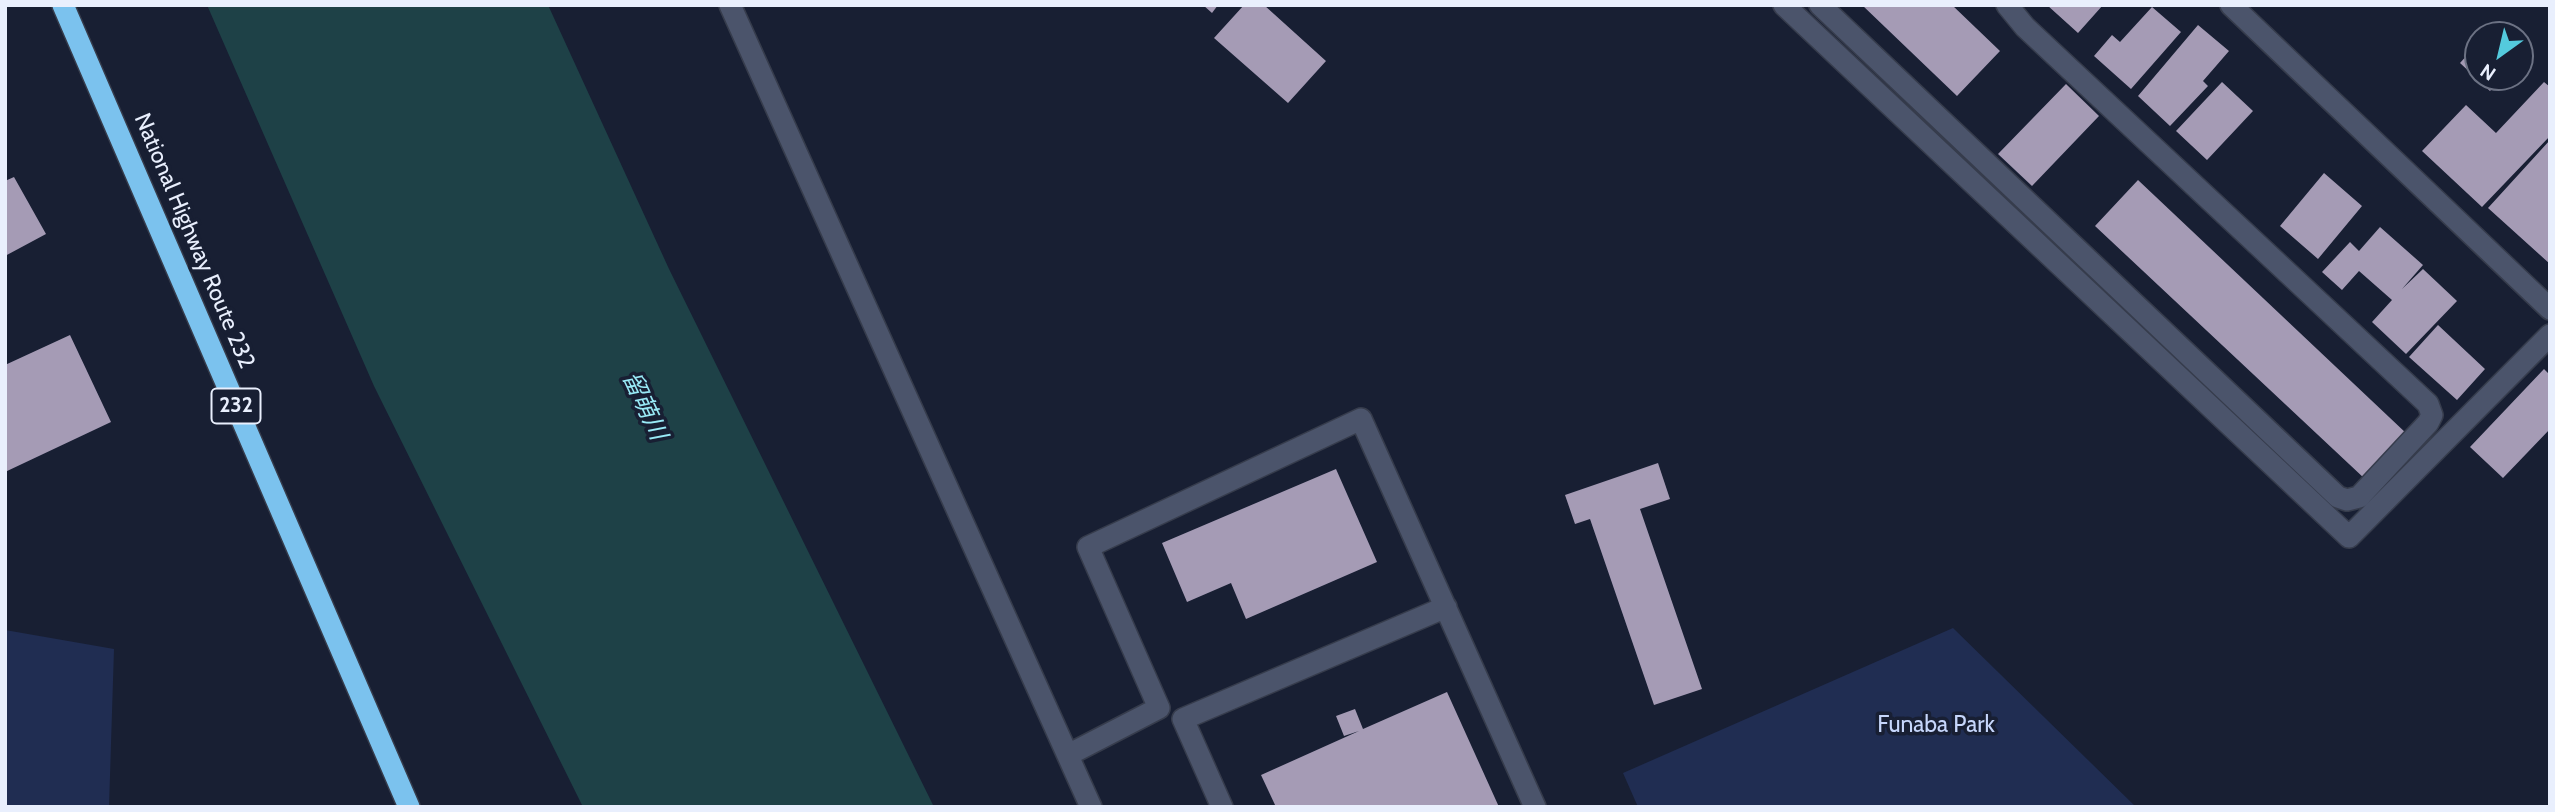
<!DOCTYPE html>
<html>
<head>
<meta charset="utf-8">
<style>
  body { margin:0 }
  #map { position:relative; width:2555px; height:812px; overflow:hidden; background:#181f33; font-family:Cabin,sans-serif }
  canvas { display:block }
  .frame { position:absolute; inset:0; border:7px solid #e9effd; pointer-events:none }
  .north { position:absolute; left:2464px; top:21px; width:70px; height:70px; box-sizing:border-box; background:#181f33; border:2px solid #6c7284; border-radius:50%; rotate:214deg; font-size:19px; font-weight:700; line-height:28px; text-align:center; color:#e9effd }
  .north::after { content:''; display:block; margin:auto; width:24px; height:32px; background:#54cadd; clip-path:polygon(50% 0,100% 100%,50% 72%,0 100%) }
</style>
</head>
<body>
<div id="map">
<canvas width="2555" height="812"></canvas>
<div class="frame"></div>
<div class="north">N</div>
</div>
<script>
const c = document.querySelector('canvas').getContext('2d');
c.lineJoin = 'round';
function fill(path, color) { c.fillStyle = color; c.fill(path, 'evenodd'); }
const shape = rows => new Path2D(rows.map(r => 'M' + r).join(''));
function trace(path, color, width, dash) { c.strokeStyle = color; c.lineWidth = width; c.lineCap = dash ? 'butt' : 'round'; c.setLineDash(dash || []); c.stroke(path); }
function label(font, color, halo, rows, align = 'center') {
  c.font = font + ' Cabin,"Noto Sans JP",sans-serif'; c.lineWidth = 7; c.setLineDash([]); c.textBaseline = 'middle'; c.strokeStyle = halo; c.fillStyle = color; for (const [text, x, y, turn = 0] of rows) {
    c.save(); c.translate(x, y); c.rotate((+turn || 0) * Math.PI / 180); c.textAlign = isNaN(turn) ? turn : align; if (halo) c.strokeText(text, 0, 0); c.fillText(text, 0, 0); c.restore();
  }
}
fill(shape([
  [1953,628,2136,807,1638,807,1623,773],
  [5,630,114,649,109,807,5,807]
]), '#202d52');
fill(shape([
  [207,5,548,5,669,269,934,807,583,807,374,386]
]), '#1e4147');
fill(shape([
  [1203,5,1218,5,1212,13],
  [1244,5,1264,5,1326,61,1288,103,1214,38],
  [1862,5,1952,5,2000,51,1957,96],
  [2047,5,2103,5,2078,33],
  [2152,7,2181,32,2131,89,2094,56,2112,35,2120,42],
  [2198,25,2229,51,2203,81,2208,86,2170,126,2138,96],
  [2493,27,2502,35,2486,35],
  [2478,43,2478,77,2503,77,2490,91,2460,63],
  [2222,82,2253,111,2207,160,2176,131],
  [2544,82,2550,87,2550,136,2482,207,2422,151,2466,105,2496,133],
  [2066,84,2099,116,2032,186,1998,154],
  [2550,140,2550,264,2488,208],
  [2324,173,2362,206,2318,259,2280,226],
  [14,177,46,234,5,256,5,181],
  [2138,180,2407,434,2365,479,2095,226],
  [2380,227,2423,265,2402,289,2423,269,2457,301,2406,354,2372,322,2392,300,2359,271,2342,290,2322,272,2350,242,2359,251],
  [2438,325,2485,369,2457,400,2409,357],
  [70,335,111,422,5,472,5,365],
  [2544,369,2550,375,2550,429,2503,478,2470,447],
  [1658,463,1670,499,1640,509,1702,689,1654,705,1590,519,1575,524,1565,495],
  [1336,469,1377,562,1246,619,1231,583,1187,602,1162,543],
  [1447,692,1499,807,1276,807,1261,775,1359,731,1344,736,1336,716,1355,709,1363,729]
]), '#a59bb5');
const minor = shape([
  [730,5,1091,807],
  [1784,5,2349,537,2550,335],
  [1820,5,2338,497,2347,500,2359,497,2428,423,2432,415,2428,404,2025,27,2007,5],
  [2231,5,2550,309],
  [1068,755,1159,708,1088,547,1361,419,1535,807],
  [1222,807,1183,719,1446,607]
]);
const highway = shape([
  [63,5,409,807]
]);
trace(minor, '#363c4c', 24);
trace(highway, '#363c4c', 24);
trace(minor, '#4b546b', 21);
trace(highway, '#7bc2ee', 21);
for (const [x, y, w] of [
  [236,406,49]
]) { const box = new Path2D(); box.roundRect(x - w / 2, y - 17.5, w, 35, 5); c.fillStyle = '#181f33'; c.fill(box); trace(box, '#e9effd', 2); }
label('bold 21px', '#e9effd', null, [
  ["232",236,406]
]);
label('23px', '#e9effd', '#181f33', [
  ["National Highway Route 232",194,241,67]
]);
label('23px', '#c6d6fb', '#181f33', [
  ["Funaba Park",1936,725]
]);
label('italic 24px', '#99eaf7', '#181f33', [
  ["留萌川",644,406,65]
]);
</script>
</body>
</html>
